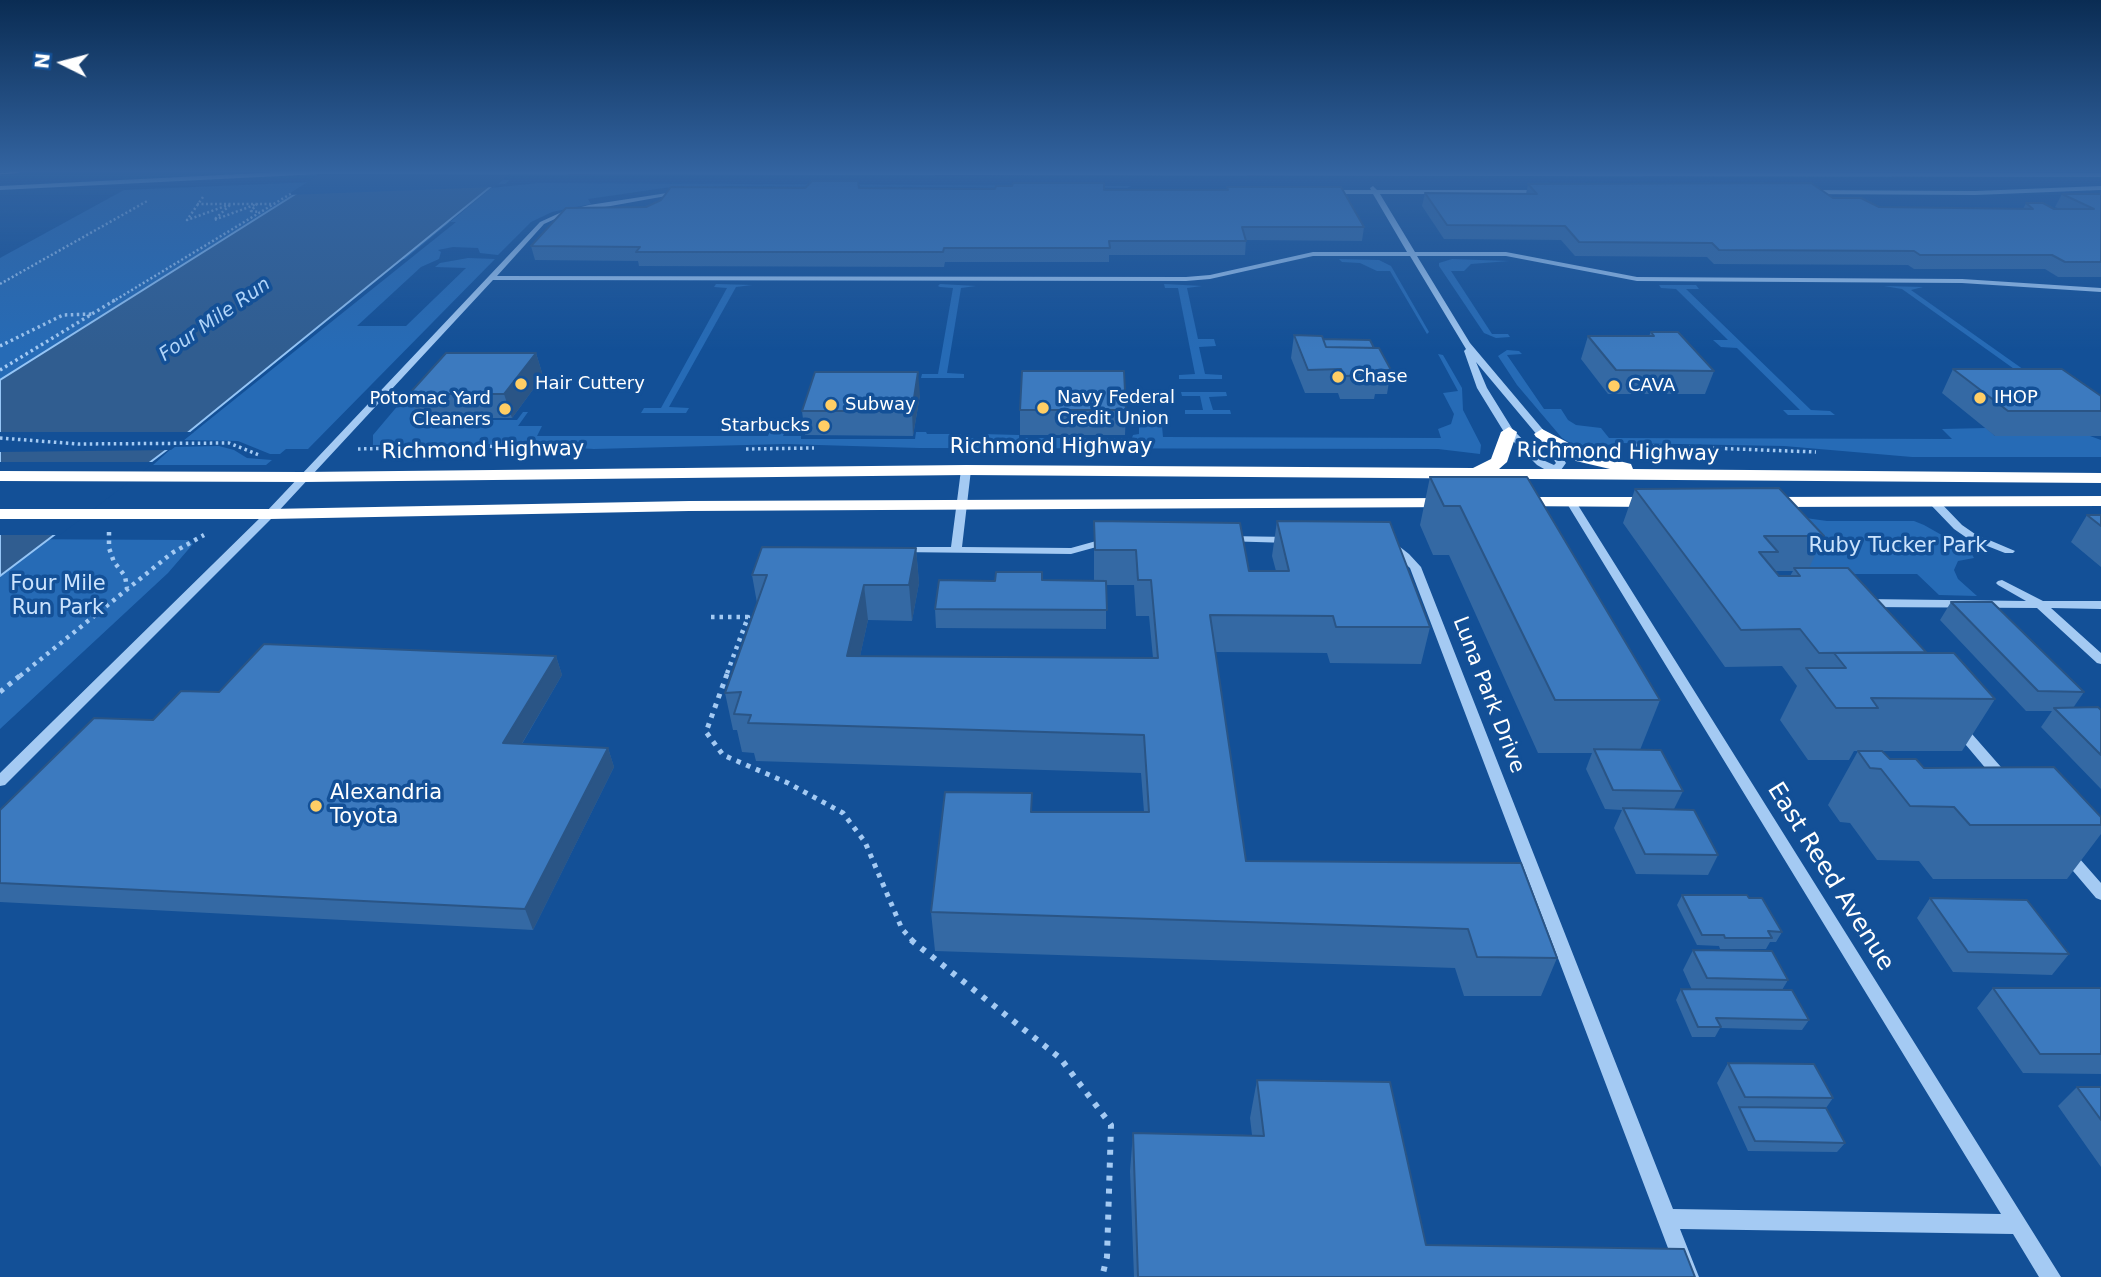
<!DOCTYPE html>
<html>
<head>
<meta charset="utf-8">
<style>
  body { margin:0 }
  #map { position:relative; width:2101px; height:1277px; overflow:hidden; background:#135097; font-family:"DejaVu Sans",sans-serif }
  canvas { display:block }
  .north { position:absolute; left:28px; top:28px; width:70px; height:70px; -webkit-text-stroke:5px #135097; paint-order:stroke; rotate:276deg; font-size:19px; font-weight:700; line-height:28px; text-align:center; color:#fff }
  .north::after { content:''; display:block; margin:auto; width:24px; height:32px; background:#fff; clip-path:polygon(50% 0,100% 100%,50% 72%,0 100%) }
</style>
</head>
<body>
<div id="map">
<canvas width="2101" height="1277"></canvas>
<div class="north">N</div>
</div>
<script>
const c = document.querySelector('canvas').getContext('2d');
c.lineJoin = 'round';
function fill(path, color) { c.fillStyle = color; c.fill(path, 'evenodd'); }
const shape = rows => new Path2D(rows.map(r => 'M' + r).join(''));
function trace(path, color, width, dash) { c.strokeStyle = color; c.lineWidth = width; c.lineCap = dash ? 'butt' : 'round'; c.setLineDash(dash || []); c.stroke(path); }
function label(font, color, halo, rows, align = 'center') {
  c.font = font + ' "DejaVu Sans",sans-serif'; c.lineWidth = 7; c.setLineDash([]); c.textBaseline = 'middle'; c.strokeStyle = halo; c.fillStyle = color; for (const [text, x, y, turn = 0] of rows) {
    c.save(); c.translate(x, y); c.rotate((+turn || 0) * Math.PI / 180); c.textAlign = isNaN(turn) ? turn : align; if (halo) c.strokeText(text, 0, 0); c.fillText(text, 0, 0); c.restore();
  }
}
fill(shape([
  [510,180,505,184,300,191,240,229,450,222,491,188,539,183,1131,186,1127,188,726,186,674,190,671,187,588,199,591,204,552,212,531,222,498,255,480,253,478,248,453,247,438,250,441,252,439,259,421,267,357,326,406,326,466,268,435,267,440,263,468,258,495,259,308,449,286,449,280,454,270,454,238,441,184,440,456,222,450,222,405,259,176,269,0,380,0,258,124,190,314,182],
  [1339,259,1379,260,1391,266,1429,332,1427,334,1390,271,1377,271,1360,263,1342,262],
  [1452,259,1509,261,1471,264,1464,271,1451,271,1492,334,1508,334,1510,337,1496,338,1484,333,1439,266,1439,263],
  [716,284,752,285,736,287,669,407,689,408,686,413,641,413,644,408,661,408,727,288,714,287],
  [940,284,976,286,961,288,947,373,964,374,964,378,921,378,922,374,938,374,953,288,940,287,938,286],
  [1164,284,1202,286,1187,288,1198,339,1214,339,1216,346,1199,347,1205,374,1222,375,1222,379,1179,379,1179,375,1195,374,1178,288,1165,288],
  [1659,285,1696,285,1699,289,1686,289,1811,410,1830,411,1835,415,1788,415,1783,410,1800,410,1737,348,1721,347,1713,340,1728,340,1676,289,1661,288],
  [1884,286,1923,287,1911,290,2027,372,2017,371,1902,289],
  [1507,350,1519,351,1522,354,1507,355,1544,409,1561,409,1568,420,1576,425,1601,428,1609,438,1952,439,1942,429,1986,428,1995,436,2090,436,2101,440,2101,457,1912,457,1784,446,1621,443,1579,449,1562,438,1517,385,1498,356],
  [1438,354,1443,355,1462,388,1463,410,1481,445,1480,454,1438,449,919,448,785,444,594,449,501,444,373,445,373,435,400,403,424,403,410,420,517,420,523,412,528,412,518,426,542,426,537,436,768,436,772,426,787,426,783,436,801,436,801,439,915,439,916,432,926,432,927,434,961,434,961,438,981,438,982,434,1019,435,1019,438,1132,438,1133,435,1139,434,1139,426,1162,426,1163,437,1441,438,1438,429,1451,424,1454,414,1443,393,1458,391],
  [1181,392,1226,392,1227,396,1209,397,1213,410,1230,410,1231,414,1185,414,1185,410,1203,410,1200,396,1182,396],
  [219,446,234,450,247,458,272,460,266,465,153,465,173,447],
  [1777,514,1827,521,1914,521,1924,525,1970,551,1974,558,1958,561,1954,570,1958,579,1977,596,1939,595,1917,574,1812,574],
  [0,539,188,540,193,544,168,573,0,729]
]), '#266bb6');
const water = shape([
  [332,171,510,171,169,448,0,576,0,380,332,171]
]);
fill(water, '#305d90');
trace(water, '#95c5f6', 2);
fill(shape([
  [325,171,513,171,495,187,287,195],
  [0,432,194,432,171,450,0,452],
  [0,462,155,462,60,535,0,535]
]), '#135097');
trace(shape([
  [203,197,187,220,231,204,214,220,257,204,251,211,260,212],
  [197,204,273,204],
  [0,284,149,200],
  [112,302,292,193]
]), '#a4caf3', 2.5, [2, 2.5]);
trace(shape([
  [0,346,63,315,93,314],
  [0,370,115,300],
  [0,438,78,444,229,443,259,455],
  [1629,445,1816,452],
  [358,449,485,446,555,451],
  [746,449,814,448]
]), '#a4caf3', 3.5, [2.5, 3.5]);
trace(shape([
  [109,532,109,548,114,562,125,576,127,588],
  [711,617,748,617,726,676],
  [20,676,172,553,204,535]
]), '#a4caf3', 4.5, [3.5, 5]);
trace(shape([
  [727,674,706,732,723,755,788,783,843,813,865,842,902,929,913,941],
  [0,692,22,674]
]), '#a4caf3', 5, [4.5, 6]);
trace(shape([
  [911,940,1060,1058,1111,1125,1107,1257,1102,1277]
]), '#a4caf3', 6, [5, 8]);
fill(shape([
  [301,171,2101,173,2101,177,321,174,0,190,0,186,301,171],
  [1373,186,1377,190,1541,190,1544,192,1541,194,1380,194,1415,252,1506,252,1637,277,1962,279,2101,288,2101,292,1962,283,1637,281,1506,256,1417,256,1470,343,1545,432,1566,463,1561,470,1565,475,1560,478,1537,465,1504,432,1477,388,1464,351,1466,349,1410,256,1313,256,1210,279,1186,281,493,280,274,516,5,785,0,786,0,773,266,512,540,222,562,212,589,205,680,191,683,193,566,214,544,224,497,276,1186,277,1210,275,1313,252,1407,252,1373,194,1328,194,1325,192,1328,190,1371,190,1370,188,1373,186],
  [1476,362,1538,436,1556,463,1554,465,1545,461,1513,430,1487,388,1476,362],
  [2101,186,2101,190,1975,195,1807,194,1804,192,1807,190,1975,191,2101,186],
  [966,467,971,470,962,547,1071,548,1107,538,1112,541,1111,543,1071,554,897,552,895,550,897,548,901,547,951,547,961,470,966,467],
  [1933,498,1937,499,1962,525,1975,534,2015,551,2013,553,2005,553,1967,538,1954,529,1929,503,1928,501,1929,499,1933,498],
  [1571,499,1576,502,2061,1277,2039,1277,2013,1234,1680,1229,1699,1277,1679,1277,1410,568,1387,547,1385,545,1387,543,1395,543,1409,554,1421,567,1673,1209,2001,1214,1566,502,1571,499],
  [1227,536,1289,537,1294,540,1289,543,1223,541,1222,539,1227,536],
  [2002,580,2043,601,2101,601,2101,609,2051,608,2101,653,2101,664,2097,663,2037,608,1865,607,1859,603,1865,599,2026,601,1998,585,1996,583,1998,581,2002,580],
  [1960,724,1965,726,2008,775,2010,779,2008,783,1998,783,1955,732,1953,729,1955,726,1960,724],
  [2067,848,2072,850,2101,883,2101,900,2096,898,2062,858,2059,854,2062,850,2067,848]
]), '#a4caf3');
fill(shape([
  [1509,427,1517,432,1507,462,1499,469,1610,469,1576,461,1536,437,1534,434,1542,429,1588,453,1631,464,1633,469,2101,473,2101,483,966,475,304,482,0,481,0,471,304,472,966,465,1473,468,1491,459,1501,432,1509,427],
  [2101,496,2101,506,1766,507,1757,502,1766,497,2101,496],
  [1514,497,1657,497,1666,502,1657,507,1508,506,1505,502,1514,497],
  [1454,498,1463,503,1460,507,689,511,270,519,0,519,0,509,270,509,689,501,1454,498]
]), '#fff');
const rail = shape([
  [0,172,17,171]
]);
trace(rail, '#fff', 4.5);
trace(rail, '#135097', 2.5, [9]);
fill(shape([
  [1528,184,1833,198,1879,207,2023,209,2026,203,2054,209,2060,209,2055,207,2062,194,2101,194,2101,277,2058,277,2045,269,1914,269,1908,265,1714,264,1707,257,1575,256,1561,240,1444,239,1422,206,1425,193,1526,194],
  [1227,187,1364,227,1362,241,1246,240,1245,255,1109,255,1109,262,945,262,944,267,639,266,638,261,535,260,531,246,646,207,859,188,1227,190],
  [1651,332,1714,371,1705,394,1608,394,1581,359,1588,336,1649,336],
  [1294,335,1323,339,1391,370,1387,394,1375,394,1374,399,1340,399,1338,393,1305,393,1291,358],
  [536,353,543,376,512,418,418,418,409,394],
  [1953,369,2101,396,2101,436,1995,436,1942,393],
  [920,395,913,436,805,435,802,411],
  [1020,410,1126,410,1125,435,1020,435],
  [1430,477,1660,700,1640,750,1683,791,1674,809,1718,855,1708,875,1636,874,1614,828,1622,810,1605,809,1586,769,1592,753,1538,753,1449,555,1433,555,1420,525],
  [1635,489,1824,536,1809,568,1926,652,1926,653,1995,699,1962,751,1882,751,1890,759,2101,817,2101,834,2067,879,1933,879,1919,861,1877,860,1850,823,1840,822,1828,805,1858,751,1864,751,1854,751,1849,760,1808,760,1780,720,1797,686,1782,666,1725,667,1623,523],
  [1775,571,1793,571,1790,576,1779,576],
  [2087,515,2101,515,2101,567,2071,542],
  [1094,521,1249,571,1276,571,1272,556,1277,521,1430,627,1421,664,1330,663,1327,653,1215,652,1246,861,1521,863,1557,958,1541,996,1464,996,1455,968,935,951,931,912,1032,812,1144,812,1141,773,756,761,754,753,742,752,737,730,733,730,725,693,757,603,752,575,916,548,919,583,912,621,868,620,860,656,1153,658,1149,616,1136,616,1134,585,1106,585,1106,629,936,628,935,609,1042,580,1094,580],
  [1951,602,2084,692,2073,708,2101,710,2101,789,2041,727,2052,711,2026,711,1940,620],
  [556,656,562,675,522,744,608,748,614,767,533,930,0,902,0,810,219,692],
  [1682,895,1782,932,1776,942,1770,942,1766,949,1720,949,1719,946,1697,945,1677,905],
  [1930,898,2069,954,2052,975,1953,972,1917,918],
  [1693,950,1788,980,1782,990,1809,1020,1802,1030,1720,1028,1715,1037,1692,1037,1676,1000,1681,989,1692,990,1683,970],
  [1993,988,2101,988,2101,1074,2023,1073,1977,1008],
  [1728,1063,1833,1098,1826,1108,1845,1143,1837,1152,1748,1151,1717,1083],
  [1257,1080,1426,1245,1695,1277,1134,1277,1130,1171,1133,1133,1252,1135,1250,1118],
  [2077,1087,2101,1087,2101,1167,2058,1106]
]), '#3469a4');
fill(shape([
  [536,353,543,376,512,418,504,394],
  [918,372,920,395,913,436,912,411],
  [916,548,919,583,912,621,909,585],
  [864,585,868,620,852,693,847,656],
  [556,656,562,675,511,762,503,743],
  [608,748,614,767,533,930,525,909]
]), '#2a5586');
const building = shape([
  [812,181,858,181,859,188,957,189,995,189,996,186,1012,186,1013,183,1104,183,1104,190,1228,190,1227,187,1341,187,1364,227,1242,227,1246,241,1109,241,1110,248,944,248,943,252,636,252,640,247,531,246,566,208,646,207,661,200,671,187,805,188,812,181],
  [1811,183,1833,198,1861,198,1879,207,2033,209,2026,203,2043,203,2054,209,2094,209,2062,194,2101,194,2101,262,2065,262,2052,255,1920,255,1914,251,1719,250,1712,243,1579,242,1565,226,1447,225,1425,193,1537,194,1528,184,1811,183],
  [1651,332,1678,332,1714,371,1616,370,1588,336,1654,336,1651,332],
  [1294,335,1322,336,1326,347,1379,348,1391,370,1376,370,1379,375,1344,376,1341,369,1308,370,1294,335],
  [1323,339,1370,340,1374,348,1326,347,1323,339],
  [446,353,536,353,504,394,409,394,446,353],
  [1953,369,2062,369,2101,396,2101,411,2008,411,1953,369],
  [1022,371,1124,371,1126,410,1020,410,1022,371],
  [815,372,918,372,912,411,802,411,815,372],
  [1430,477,1527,477,1660,700,1555,700,1460,506,1444,506,1430,477],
  [1779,488,1824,536,1764,536,1778,552,1759,552,1779,576,1800,576,1794,568,1848,568,1926,652,1819,653,1800,629,1741,630,1635,489,1779,488],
  [2087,515,2101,515,2101,526,2087,515],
  [1094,521,1240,523,1249,571,1289,571,1277,521,1390,522,1430,627,1336,627,1333,616,1210,615,1246,861,1521,863,1557,958,1477,957,1468,929,931,912,945,792,1032,793,1031,812,1149,812,1144,735,748,723,751,715,734,714,741,692,725,693,767,575,752,575,762,547,916,548,909,585,864,585,847,656,1158,658,1151,580,1138,580,1136,550,1095,550,1094,521],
  [996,572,1042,572,1042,580,1106,581,1107,610,935,609,939,580,995,581,996,572],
  [1951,602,1992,602,2084,692,2038,691,1951,602],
  [264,644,556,656,503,743,608,748,525,909,0,883,0,810,94,718,153,720,181,691,219,692,264,644],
  [1834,653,1954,653,1995,699,1871,698,1878,708,1836,708,1806,668,1846,668,1834,653],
  [2098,707,2101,710,2101,755,2054,708,2098,707],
  [1594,749,1661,750,1683,791,1613,790,1594,749],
  [1858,751,1882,751,1890,759,1916,759,1924,768,2054,767,2101,817,2101,825,1970,825,1954,807,1910,806,1881,769,1870,768,1858,751],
  [1623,808,1694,810,1718,855,1645,854,1623,808],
  [1682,895,1747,895,1749,898,1762,898,1782,932,1768,931,1772,938,1725,938,1724,935,1702,935,1682,895],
  [1930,898,2027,900,2069,954,1968,952,1930,898],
  [1693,950,1772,951,1788,980,1707,978,1693,950],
  [1993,988,2101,988,2101,1054,2040,1054,1993,988],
  [1681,989,1792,990,1809,1020,1716,1018,1721,1027,1698,1027,1681,989],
  [1728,1063,1814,1064,1833,1098,1745,1097,1728,1063],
  [1257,1080,1390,1082,1426,1245,1684,1249,1695,1277,1138,1277,1133,1133,1264,1136,1257,1080],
  [2077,1087,2101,1087,2101,1120,2077,1087],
  [1739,1107,1826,1108,1845,1143,1755,1141,1739,1107]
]);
fill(building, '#3c7abf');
trace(building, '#2a5586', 2);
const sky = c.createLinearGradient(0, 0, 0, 350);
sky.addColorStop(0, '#0a2c53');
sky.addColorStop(0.49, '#3364a1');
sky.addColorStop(1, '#3364a100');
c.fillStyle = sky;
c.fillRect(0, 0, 2101, 350);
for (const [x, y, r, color] of [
  [1338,377,7,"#ffce65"],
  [521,384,7,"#ffce65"],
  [1614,386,7,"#ffce65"],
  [1980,398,7,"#ffce65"],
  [831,405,7,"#ffce65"],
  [1043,408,7,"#ffce65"],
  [505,409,7,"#ffce65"],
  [824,426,7,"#ffce65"],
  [316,806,7,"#ffce65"]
]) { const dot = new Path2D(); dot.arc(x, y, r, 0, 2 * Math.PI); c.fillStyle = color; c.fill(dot); trace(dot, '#135097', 2.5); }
label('18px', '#fff', '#135097', [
  ["Chase",1352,377],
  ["Hair Cuttery",535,384],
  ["CAVA",1628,386],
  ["Navy Federal",1057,398],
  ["Credit Union",1057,419],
  ["IHOP",1994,398],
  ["Potomac Yard",491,399,"right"],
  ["Cleaners",491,420,"right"],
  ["Subway",845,405],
  ["Starbucks",810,426,"right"]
], 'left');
label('italic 19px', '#b0d4f9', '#135097', [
  ["Four Mile Run",215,320,-35]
]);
label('21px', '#fff', '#135097', [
  ["Richmond Highway",1051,448],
  ["Richmond Highway",483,451,-1],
  ["Richmond Highway",1618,453,1],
  ["Luna Park Drive",1488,695,69]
]);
label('21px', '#cbe3fd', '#135097', [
  ["Ruby Tucker Park",1898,547],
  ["Four Mile",58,585],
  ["Run Park",58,609]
]);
label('21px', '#fff', '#135097', [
  ["Alexandria",330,794],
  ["Toyota",330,818]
], 'left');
label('24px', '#fff', '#135097', [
  ["East Reed Avenue",1830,877,58]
]);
</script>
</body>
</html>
